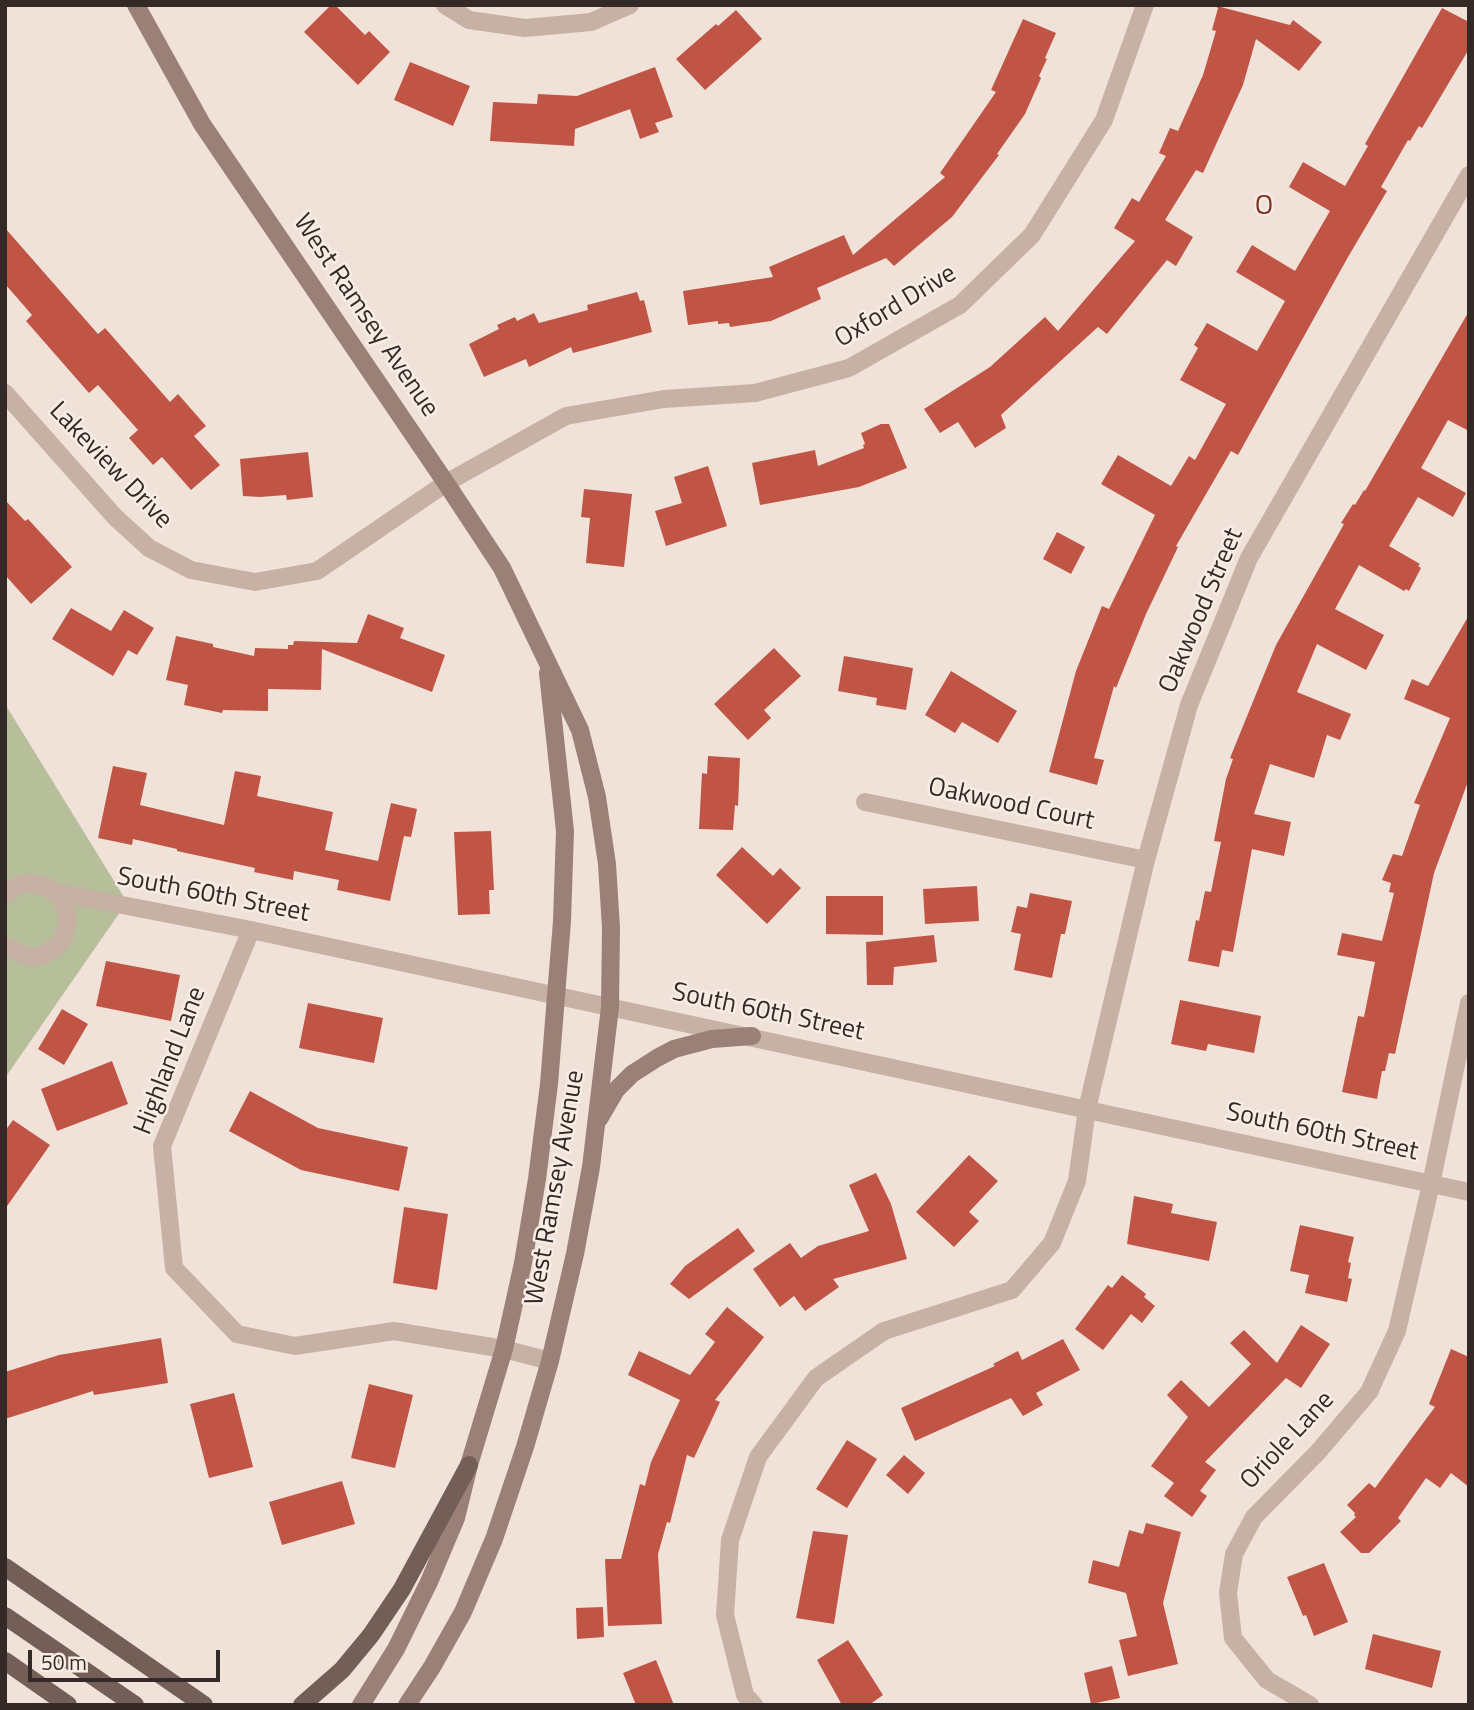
<!DOCTYPE html>
<html>
<head>
<meta charset="utf-8">
<style>
  body { margin:0 }
  #map { position:relative; width:1474px; height:1710px; overflow:hidden; background:#f0e2d9; font-family:"Titillium Web",sans-serif }
  canvas { display:block }
  .frame { position:absolute; inset:0; border:7px solid #332926; pointer-events:none }
  .scale { position:absolute; left:28px; top:1650px; width:192px; height:32px; box-sizing:border-box; border:4px solid #332926; border-top:0; padding-left:9px; font-size:21px; line-height:24px; white-space:nowrap; color:#332926; -webkit-text-stroke:5px #f8ede4; paint-order:stroke }
</style>
</head>
<body>
<div id="map">
<canvas width="1474" height="1710"></canvas>
<div class="frame"></div>
<div class="scale">50 m</div>
</div>
<script>
const c = document.querySelector('canvas').getContext('2d');
c.lineJoin = 'round';
function fill(path, color) { c.fillStyle = color; c.fill(path, 'evenodd'); }
const shape = rows => new Path2D(rows.map(r => 'M' + r).join(''));
function trace(path, color, width, dash) { c.strokeStyle = color; c.lineWidth = width; c.lineCap = dash ? 'butt' : 'round'; c.setLineDash(dash || []); c.stroke(path); }
function label(font, color, halo, rows, align = 'center') {
  c.font = font + ' "Titillium Web",sans-serif'; c.lineWidth = 5; c.setLineDash([]); c.textBaseline = 'middle'; c.strokeStyle = halo; c.fillStyle = color; for (const [text, x, y, turn = 0] of rows) {
    c.save(); c.translate(x, y); c.rotate((+turn || 0) * Math.PI / 180); c.textAlign = isNaN(turn) ? turn : align; if (halo) c.strokeText(text, 0, 0); c.fillText(text, 0, 0); c.restore();
  }
}
fill(shape([
  [5,704,127,902,5,1078]
]), '#b6be9a');
fill(shape([
  [331,5,335,5,365,35,369,31,390,52,358,85,304,32],
  [1213,5,1290,25,1293,20,1322,42,1299,71,1256,39,1243,85,1203,173,1196,170,1165,220,1193,237,1176,266,1167,260,1107,334,1098,327,1001,415,1006,428,975,448,958,422,940,433,924,409,990,367,1045,317,1058,331,1135,241,1114,228,1132,198,1139,202,1166,156,1159,153,1170,128,1178,131,1203,75,1216,31,1212,30,1218,8],
  [1442,8,1469,22,1469,49,1422,128,1419,126,1410,141,1408,140,1381,187,1387,191,1348,257,1238,455,1231,451,1176,546,1178,547,1146,614,1116,688,1114,686,1094,758,1104,760,1097,785,1049,772,1076,671,1102,606,1109,609,1155,515,1101,484,1118,455,1171,486,1189,456,1195,460,1226,404,1180,380,1198,348,1194,345,1207,323,1257,351,1285,301,1236,272,1252,245,1295,271,1330,211,1289,187,1303,162,1345,186,1368,146,1365,144],
  [736,10,762,39,705,90,676,59,716,24,718,26],
  [1023,19,1056,33,1045,58,1047,59,1039,76,1041,78,1025,114,997,154,999,155,952,217,894,266,886,258,817,288,821,299,771,321,730,327,729,323,718,324,718,321,688,325,683,291,773,277,769,267,844,235,853,255,945,177,940,173,996,92,991,90],
  [410,62,470,86,453,126,394,100],
  [655,67,673,117,655,123,659,132,640,139,630,109,575,129,574,146,490,141,493,102,537,104,538,94,577,96],
  [5,228,98,334,105,328,170,402,178,394,206,426,194,436,220,465,191,490,162,457,153,465,129,438,138,430,98,385,89,393,26,321,32,315,5,284],
  [637,292,640,301,644,300,652,332,573,353,571,347,529,367,526,359,484,377,469,344,499,329,497,325,515,317,517,321,534,313,539,323,588,310,587,305],
  [1469,311,1469,431,1448,420,1421,468,1466,493,1453,517,1418,497,1389,546,1420,564,1418,566,1421,568,1409,591,1406,589,1404,591,1359,565,1335,609,1384,635,1366,670,1317,644,1297,692,1351,714,1340,740,1327,735,1314,778,1270,764,1254,814,1291,822,1284,856,1252,849,1233,952,1222,950,1219,967,1188,961,1196,920,1199,921,1205,891,1211,892,1221,842,1214,841,1226,779,1233,759,1230,758,1276,645,1344,524,1341,523,1353,504,1355,505,1364,490,1365,491],
  [881,424,889,424,907,468,859,487,760,505,752,463,815,450,818,466,864,448,863,445,865,444,861,433],
  [308,452,313,497,287,500,286,495,260,497,243,496,240,459],
  [708,466,727,526,666,546,655,511,682,503,674,477],
  [584,489,632,494,624,567,586,563,590,518,581,517],
  [5,500,25,521,28,519,72,567,31,604,5,575],
  [1057,532,1085,547,1071,574,1043,559],
  [71,608,111,631,124,610,154,628,137,655,128,650,113,676,52,639],
  [368,614,404,628,400,638,445,655,432,692,322,649,321,690,268,689,268,711,223,710,222,713,184,705,188,685,166,680,176,636,213,644,213,647,254,656,255,648,288,649,288,645,293,645,294,641,357,643],
  [1469,615,1469,779,1434,873,1395,1054,1389,1053,1385,1071,1382,1071,1377,1099,1342,1092,1358,1016,1364,1017,1375,962,1337,955,1342,933,1382,941,1394,893,1389,892,1391,883,1382,880,1393,854,1402,856,1420,805,1414,803,1450,718,1404,699,1412,679,1428,686],
  [774,648,801,676,764,710,771,718,748,740,714,704],
  [844,656,913,668,906,710,876,705,877,698,838,691],
  [951,671,1017,711,998,743,962,722,955,733,925,715],
  [708,756,740,758,738,806,735,805,733,830,699,829,702,773,707,774],
  [113,766,147,773,140,805,224,825,235,771,261,776,257,796,333,812,325,850,378,861,391,803,417,809,411,837,404,836,390,901,337,890,339,880,294,871,293,880,254,872,255,868,177,851,177,849,133,839,132,845,98,838],
  [491,831,494,890,489,890,490,914,458,915,454,832],
  [742,847,773,876,780,868,801,888,767,924,716,875],
  [977,886,979,921,925,924,923,889],
  [1030,893,1072,901,1065,934,1061,934,1052,978,1014,970,1021,934,1011,932,1017,906,1027,908],
  [826,896,883,896,883,935,826,934],
  [934,935,937,962,894,967,893,985,867,985,866,942],
  [106,961,180,975,171,1021,96,1006],
  [1180,1000,1261,1016,1254,1053,1208,1044,1206,1051,1171,1044],
  [308,1003,383,1018,374,1063,299,1048],
  [62,1009,88,1024,64,1065,38,1049],
  [112,1061,128,1104,57,1131,41,1089],
  [250,1091,318,1128,408,1147,399,1191,301,1170,229,1131],
  [13,1120,50,1145,5,1209,5,1131],
  [969,1155,998,1181,969,1212,979,1221,954,1247,916,1212],
  [876,1173,891,1204,907,1259,833,1279,839,1287,805,1311,794,1296,780,1307,753,1269,790,1243,801,1258,818,1246,869,1231,849,1185],
  [1134,1196,1173,1204,1171,1213,1217,1222,1209,1261,1127,1244],
  [404,1207,448,1214,437,1290,393,1283],
  [1300,1225,1354,1237,1348,1262,1351,1263,1348,1278,1352,1279,1347,1302,1305,1293,1309,1275,1290,1271],
  [738,1228,755,1251,689,1299,670,1284,685,1266],
  [1122,1275,1146,1294,1144,1297,1155,1306,1142,1323,1131,1314,1103,1350,1075,1329,1108,1285,1112,1288],
  [727,1307,764,1337,715,1400,720,1402,694,1458,687,1455,670,1523,667,1522,658,1554,662,1624,608,1626,605,1559,621,1559,640,1484,645,1486,651,1462,680,1400,628,1375,639,1351,690,1375,715,1342,705,1334],
  [1301,1325,1330,1344,1301,1388,1286,1378,1205,1462,1216,1470,1200,1491,1207,1496,1192,1517,1164,1496,1174,1483,1151,1466,1188,1417,1167,1395,1181,1380,1209,1407,1251,1364,1230,1343,1244,1330,1277,1363],
  [161,1338,168,1383,94,1395,93,1391,5,1419,5,1372,59,1355],
  [1063,1339,1080,1370,1036,1393,1043,1405,1023,1416,1011,1398,915,1441,901,1408,995,1366,993,1364,1018,1351,1022,1360],
  [1451,1349,1469,1357,1469,1487,1451,1473,1440,1488,1426,1478,1398,1518,1401,1521,1369,1553,1361,1553,1340,1532,1356,1517,1354,1515,1355,1513,1347,1505,1369,1483,1375,1488,1435,1407,1429,1404],
  [369,1384,413,1395,395,1468,351,1458],
  [234,1393,253,1467,209,1478,190,1404],
  [847,1440,877,1459,847,1508,816,1489],
  [904,1455,925,1473,908,1494,886,1475],
  [342,1481,355,1524,282,1545,269,1502],
  [1146,1523,1181,1532,1163,1603,1178,1664,1128,1676,1119,1640,1137,1636,1126,1593,1088,1583,1093,1560,1119,1567,1129,1530,1143,1534],
  [813,1531,848,1535,834,1624,796,1618],
  [1324,1563,1348,1622,1314,1636,1306,1615,1303,1616,1287,1577],
  [603,1607,604,1637,577,1639,576,1608],
  [1373,1634,1441,1651,1432,1688,1365,1669],
  [848,1640,883,1695,869,1705,842,1705,817,1660],
  [656,1660,674,1705,636,1705,623,1673],
  [1112,1666,1120,1698,1091,1704,1084,1673]
]), '#c05546');
trace(shape([
  [445,5,469,20,525,28,591,22,630,5],
  [5,393,115,517,149,548,191,570,255,582,317,571,446,483,566,416,664,399,755,393,849,368,960,305,1032,235,1104,120,1145,5],
  [865,802,1146,860],
  [55,892,251,930,1469,1192],
  [5,895,19,885,31,883,44,886,55,892,63,902,67,913,67,923,64,937,57,946,47,953,36,957,25,956,5,946],
  [251,930,162,1146,174,1268,237,1334,295,1346,394,1331,504,1349,550,1361],
  [754,1705,745,1695,725,1615,730,1540,758,1457,816,1378,884,1331,1012,1290,1052,1243,1077,1181,1087,1109,1146,860,1189,705,1249,558,1469,175],
  [1310,1705,1267,1680,1233,1638,1228,1593,1234,1554,1254,1517,1318,1452,1369,1392,1397,1331,1431,1184,1469,1003]
]), '#c7b1a5', 18);
trace(shape([
  [136,5,202,124,446,483,502,568,580,730,597,797,607,864,611,928,610,1007,591,1167,575,1254,550,1361,525,1447,494,1539,463,1612,432,1667,407,1705],
  [599,1119,616,1090,632,1074,657,1058,674,1049,712,1039,752,1036],
  [361,1705,396,1649,429,1582,456,1518,469,1465,504,1349,523,1263,537,1179,549,1084,562,921,565,831,548,673]
]), '#9a8077', 18);
trace(shape([
  [5,1567,204,1705],
  [5,1616,135,1705],
  [5,1661,68,1705],
  [302,1705,342,1670,371,1635,402,1589,469,1465]
]), '#745e58', 18);
label('26px', '#332926', '#f8ede4', [
  ["Oxford Drive",896,307,-31],
  ["West Ramsey Avenue",365,316,56],
  ["Lakeview Drive",110,466,46],
  ["Oakwood Street",1202,611,-67],
  ["Oakwood Court",1011,805,12],
  ["South 60th Street",213,896,11],
  ["South 60th Street",768,1013,12],
  ["Highland Lane",171,1061,-69],
  ["South 60th Street",1322,1133,12],
  ["West Ramsey Avenue",556,1188,-80],
  ["Oriole Lane",1288,1441,-47]
]);
c.letterSpacing = '2px';
label('28px', '#7e2e23', '#f8ede4', [
  ["O",1265,207]
]);
c.letterSpacing = '0px';
</script>
</body>
</html>
